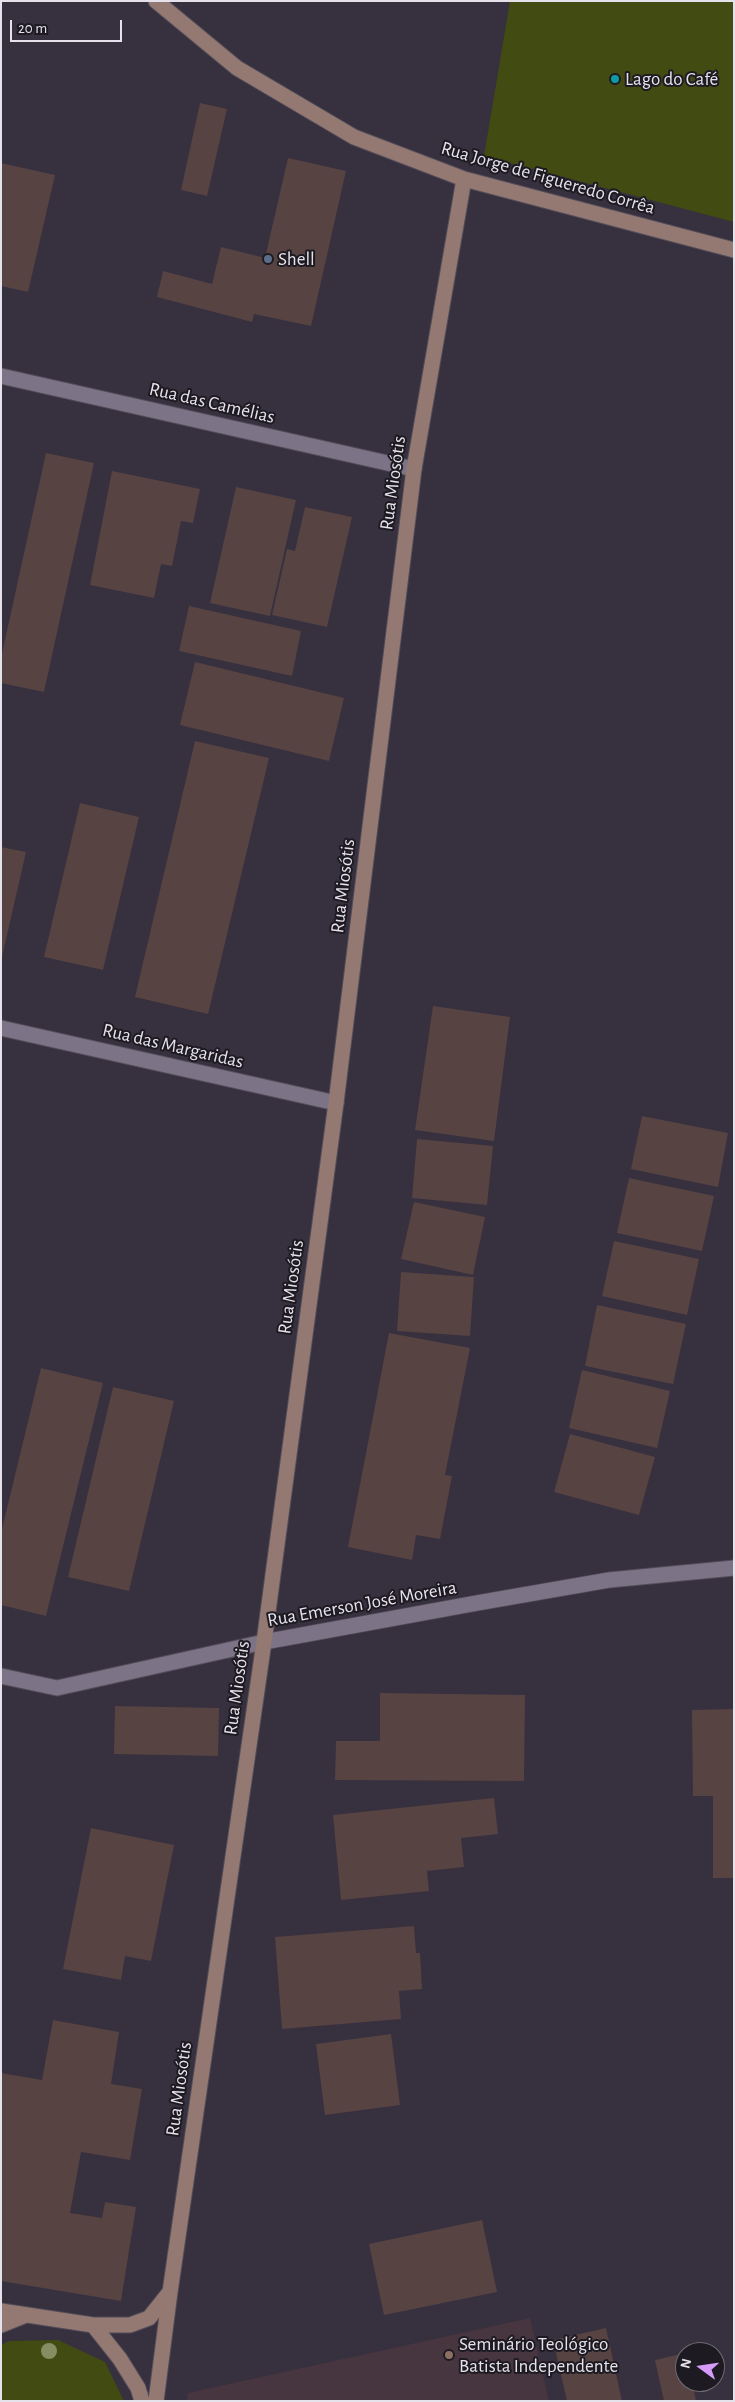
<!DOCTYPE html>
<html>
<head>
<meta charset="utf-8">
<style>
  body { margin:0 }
  #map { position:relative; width:735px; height:2402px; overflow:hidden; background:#37303f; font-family:"Alegreya Sans",sans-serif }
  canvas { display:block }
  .frame { position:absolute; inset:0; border:2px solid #e6e2ec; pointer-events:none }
  .north { position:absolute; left:675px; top:2342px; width:50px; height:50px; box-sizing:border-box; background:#1d1a21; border:1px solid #6d6a72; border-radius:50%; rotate:284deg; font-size:14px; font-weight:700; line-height:20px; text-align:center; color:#e6e2ec }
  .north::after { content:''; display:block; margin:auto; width:18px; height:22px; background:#d69bfa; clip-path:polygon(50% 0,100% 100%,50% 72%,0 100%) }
  .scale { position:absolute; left:10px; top:20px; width:112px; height:22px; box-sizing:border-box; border:2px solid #e6e2ec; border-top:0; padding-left:6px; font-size:15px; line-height:18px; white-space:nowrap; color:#e6e2ec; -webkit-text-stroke:4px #1d1a21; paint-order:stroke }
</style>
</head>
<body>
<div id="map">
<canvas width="735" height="2402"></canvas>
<div class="frame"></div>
<div class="north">N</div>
<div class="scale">20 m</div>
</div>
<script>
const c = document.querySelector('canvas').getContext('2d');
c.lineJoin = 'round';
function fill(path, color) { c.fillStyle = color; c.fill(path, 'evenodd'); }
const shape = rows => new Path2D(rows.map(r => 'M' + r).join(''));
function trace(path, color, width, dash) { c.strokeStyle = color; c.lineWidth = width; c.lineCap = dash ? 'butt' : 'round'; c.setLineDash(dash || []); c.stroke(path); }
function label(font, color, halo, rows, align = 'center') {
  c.font = font + ' "Alegreya Sans",sans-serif'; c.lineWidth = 4; c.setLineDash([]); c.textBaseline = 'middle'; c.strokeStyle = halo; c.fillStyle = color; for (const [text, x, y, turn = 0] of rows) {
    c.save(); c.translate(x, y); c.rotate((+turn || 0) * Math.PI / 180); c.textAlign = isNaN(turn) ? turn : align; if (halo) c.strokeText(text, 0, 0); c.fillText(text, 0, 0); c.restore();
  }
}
fill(shape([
  [530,2318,549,2401,187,2401,188,2393]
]), '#47353f');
fill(shape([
  [510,1,734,1,734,222,484,156],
  [58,2340,105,2362,124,2401,1,2401,1,2345,9,2341]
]), '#424b11');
fill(shape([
  [200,103,227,109,207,196,181,190],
  [288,158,346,171,311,326,254,314,252,322,157,297,163,271,212,284,221,247,265,258],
  [1,163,55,175,28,292,1,286],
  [46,453,94,463,44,692,1,683,1,658],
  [112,471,200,489,193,523,181,521,172,566,161,564,154,598,90,585],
  [236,487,296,500,270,616,210,603],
  [305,507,352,517,327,627,272,615,287,549,295,551],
  [189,606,301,631,292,676,179,651],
  [195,662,344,698,329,761,180,725],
  [195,741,269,758,208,1014,135,997],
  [80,803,139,817,103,970,44,957],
  [1,847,26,852,2,957,1,957],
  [433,1006,510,1017,494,1141,415,1130],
  [642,1116,728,1133,718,1187,631,1169],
  [417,1139,493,1146,487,1205,412,1198],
  [629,1178,714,1196,702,1251,617,1233],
  [414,1202,485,1217,473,1275,401,1259],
  [614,1241,699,1259,687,1315,602,1296],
  [401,1272,474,1277,470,1336,397,1331],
  [597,1305,686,1324,673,1384,585,1366],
  [389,1333,470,1348,445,1475,452,1476,440,1539,416,1535,412,1560,348,1547],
  [41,1368,103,1383,46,1616,1,1605,1,1533],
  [582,1370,670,1391,657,1448,569,1428],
  [113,1387,174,1401,129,1591,68,1577],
  [570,1434,655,1457,639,1515,554,1492],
  [380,1693,525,1695,524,1781,335,1780,336,1741,380,1741],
  [115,1706,219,1708,218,1756,114,1754],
  [734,1709,734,1878,713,1878,713,1796,693,1796,692,1710],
  [494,1798,498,1834,461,1838,464,1867,427,1871,429,1891,341,1900,333,1815],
  [91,1828,174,1845,151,1961,125,1956,121,1980,63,1969],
  [414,1926,416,1953,420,1953,422,1989,399,1991,401,2019,282,2029,275,1937],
  [53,2020,119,2032,111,2084,142,2089,130,2160,81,2152,70,2213,102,2218,105,2202,136,2207,121,2301,1,2281,1,2073,42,2080],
  [391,2034,400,2105,325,2115,316,2044],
  [482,2220,497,2292,384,2315,369,2244],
  [606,2328,622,2401,567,2401,553,2340],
  [685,2353,685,2382,692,2382,696,2401,664,2401,655,2360]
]), '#574342');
const street = shape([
  [1,376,414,469],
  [1,1028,336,1103],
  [1,1676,57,1688,264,1642,477,1603,609,1580,734,1568]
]);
const secondary = shape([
  [156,1,237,68,354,137,464,179,734,250],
  [1,2311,93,2325,130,2325,149,2318,169,2293],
  [1,2325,26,2315],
  [93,2325,120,2359,138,2388,142,2401],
  [156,2401,170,2292,264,1642,336,1103,414,469,464,179]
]);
trace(street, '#534d59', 17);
trace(secondary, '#534d59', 17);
trace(street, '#7c7486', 15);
trace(secondary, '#937972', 15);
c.fillStyle = '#868d62';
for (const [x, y] of [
  [49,2351]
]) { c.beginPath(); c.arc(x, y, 8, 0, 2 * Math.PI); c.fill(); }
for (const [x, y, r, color] of [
  [615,79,5,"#0f9aa8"],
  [268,259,5,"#5c6f8a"],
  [449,2355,5,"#8d6e63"]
]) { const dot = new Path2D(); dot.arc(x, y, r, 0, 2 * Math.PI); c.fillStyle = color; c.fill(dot); trace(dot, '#1d1a21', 2); }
label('19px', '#e6e2ec', '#1d1a21', [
  ["Lago do Café",625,79],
  ["Shell",278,259],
  ["Seminário Teológico",459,2344],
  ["Batista Independente",459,2366]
], 'left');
label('19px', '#e6e2ec', '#1d1a21', [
  ["Rua Jorge de Figueredo Corrêa",548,178,16],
  ["Rua das Camélias",212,403,13],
  ["Rua Miosótis",393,483,-82],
  ["Rua Miosótis",343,886,-83],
  ["Rua das Margaridas",173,1046,13],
  ["Rua Miosótis",291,1287,-82],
  ["Rua Emerson José Moreira",362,1604,-10],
  ["Rua Miosótis",237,1688,-82],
  ["Rua Miosótis",179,2089,-82]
]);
</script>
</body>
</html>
